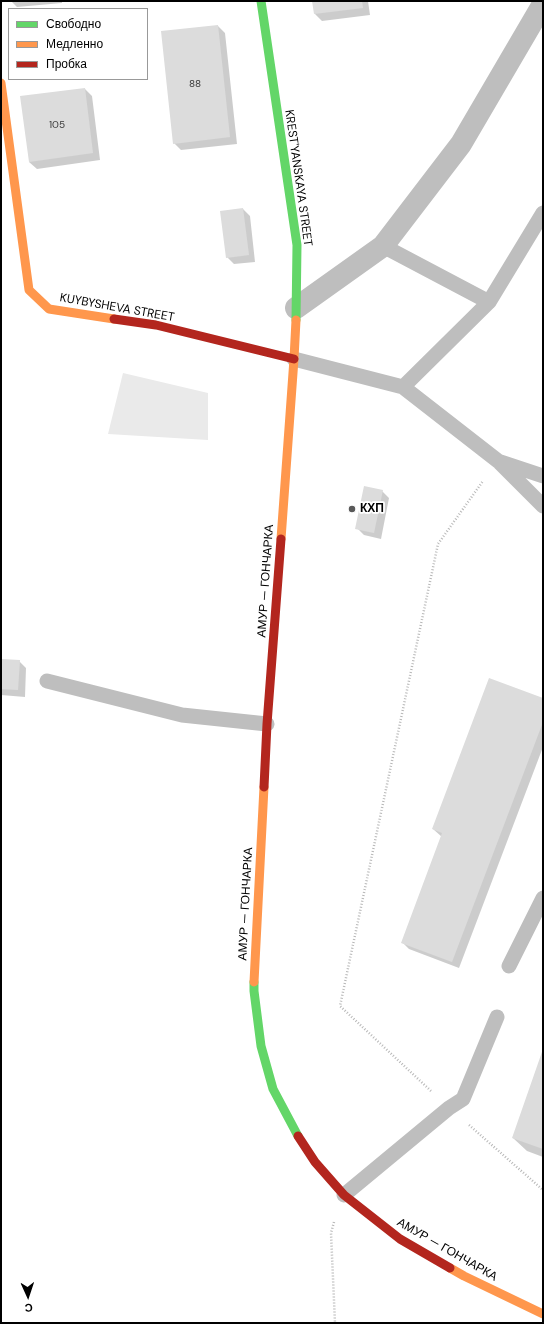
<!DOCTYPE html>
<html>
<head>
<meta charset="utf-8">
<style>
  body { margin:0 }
  #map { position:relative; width:544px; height:1324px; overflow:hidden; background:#fff; font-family:"DM Sans",sans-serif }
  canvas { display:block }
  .frame { position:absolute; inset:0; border:2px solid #000; pointer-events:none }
  .legend { position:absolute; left:8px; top:8px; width:140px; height:72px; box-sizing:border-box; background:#fff; border:1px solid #999; margin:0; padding:5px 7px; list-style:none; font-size:12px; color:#000 }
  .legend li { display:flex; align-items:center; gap:8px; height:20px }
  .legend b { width:20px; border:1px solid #999 }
  .north { position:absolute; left:8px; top:1276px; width:40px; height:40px; -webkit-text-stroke:3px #fff; paint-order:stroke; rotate:177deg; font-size:11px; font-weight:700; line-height:16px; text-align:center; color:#000 }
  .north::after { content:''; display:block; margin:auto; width:14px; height:18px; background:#000; clip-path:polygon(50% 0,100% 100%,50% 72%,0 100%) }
</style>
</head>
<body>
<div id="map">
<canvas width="544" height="1324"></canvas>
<div class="frame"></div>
<ul class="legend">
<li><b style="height:5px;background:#63d668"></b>Свободно</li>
<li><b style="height:5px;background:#ff974d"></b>Медленно</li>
<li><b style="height:5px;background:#b3261e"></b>Пробка</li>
</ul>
<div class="north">С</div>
</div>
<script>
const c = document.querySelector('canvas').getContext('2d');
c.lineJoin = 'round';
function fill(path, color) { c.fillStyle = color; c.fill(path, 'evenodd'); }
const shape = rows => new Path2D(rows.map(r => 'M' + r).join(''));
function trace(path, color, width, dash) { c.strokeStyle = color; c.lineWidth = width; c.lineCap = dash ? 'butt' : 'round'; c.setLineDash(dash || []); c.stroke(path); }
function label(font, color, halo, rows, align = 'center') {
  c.font = font + ' "DM Sans",sans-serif'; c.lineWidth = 3.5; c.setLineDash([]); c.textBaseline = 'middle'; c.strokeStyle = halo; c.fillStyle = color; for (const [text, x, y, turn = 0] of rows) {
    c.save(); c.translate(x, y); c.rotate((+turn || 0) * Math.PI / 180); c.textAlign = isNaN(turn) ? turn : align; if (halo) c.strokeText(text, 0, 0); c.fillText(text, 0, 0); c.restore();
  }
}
fill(shape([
  [123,373,208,393,208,440,108,434]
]), '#eaeaea');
fill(shape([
  [11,1,62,1,62,3,17,7],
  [313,1,368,1,370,15,322,21,315,14],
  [218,26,225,33,237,144,181,150,174,143],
  [85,89,92,96,100,160,37,169,29,162],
  [243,209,250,216,255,262,234,264,227,257],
  [382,491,389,498,381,539,364,535,357,528],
  [1,660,19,661,26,668,25,697,1,695],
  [543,699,543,747,459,968,409,949,402,942,442,837,433,829],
  [543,1051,543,1157,527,1151,513,1138]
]), '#0003');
fill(shape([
  [312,1,362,1,363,8,314,14],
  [218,25,230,137,173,144,161,31],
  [85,88,93,153,29,162,20,96],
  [243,208,249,255,226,258,220,211],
  [364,486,383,490,374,533,355,529],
  [1,659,20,660,18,690,1,689],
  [489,678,543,698,543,722,452,962,401,943,442,833,432,829],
  [543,1049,543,1149,512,1138]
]), '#dcdcdc');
trace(shape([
  [431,1091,340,1006,438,544,483,481],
  [469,1125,543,1190],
  [334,1222,331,1233,335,1323]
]), '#b8b8b8', 2.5, [1, 2]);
trace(shape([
  [383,246,489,302,543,213],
  [294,359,403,387,498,461,543,476],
  [403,387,489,302],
  [500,463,543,506],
  [47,681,182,715,267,724],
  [509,966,543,898],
  [344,1195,449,1108,463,1099,497,1017]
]), '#bebebe', 15);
trace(shape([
  [296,308,383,246,461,144,543,4]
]), '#bebebe', 22);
trace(shape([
  [261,1,297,245,296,320],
  [254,982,254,991,261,1046,273,1089,298,1136]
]), '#63d668', 9);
trace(shape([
  [1,83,29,290,49,309,114,319],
  [281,539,294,359,296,320],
  [254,982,264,787],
  [450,1268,464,1276,543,1314]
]), '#ff974d', 9);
trace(shape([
  [114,319,156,325,294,359],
  [264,787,267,724,281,539],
  [298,1136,315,1162,344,1195,400,1239,450,1268]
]), '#b3261e', 9);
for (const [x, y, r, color] of [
  [352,509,4,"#595959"]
]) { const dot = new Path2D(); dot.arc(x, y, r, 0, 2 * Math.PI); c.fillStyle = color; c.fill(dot); trace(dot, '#fff', 1.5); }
label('10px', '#373737', null, [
  ["88",195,84],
  ["105",57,125]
]);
label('12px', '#000', '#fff', [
  ["KREST'YANSKAYA STREET",298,178,82],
  ["KUYBYSHEVA STREET",117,308,10],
  ["АМУР — ГОНЧАРКА",266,581,-86],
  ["АМУР — ГОНЧАРКА",246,904,-87],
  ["АМУР — ГОНЧАРКА",447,1250,30]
]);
label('bold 12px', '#000', '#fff', [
  ["КХП",360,509]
], 'left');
</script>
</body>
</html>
